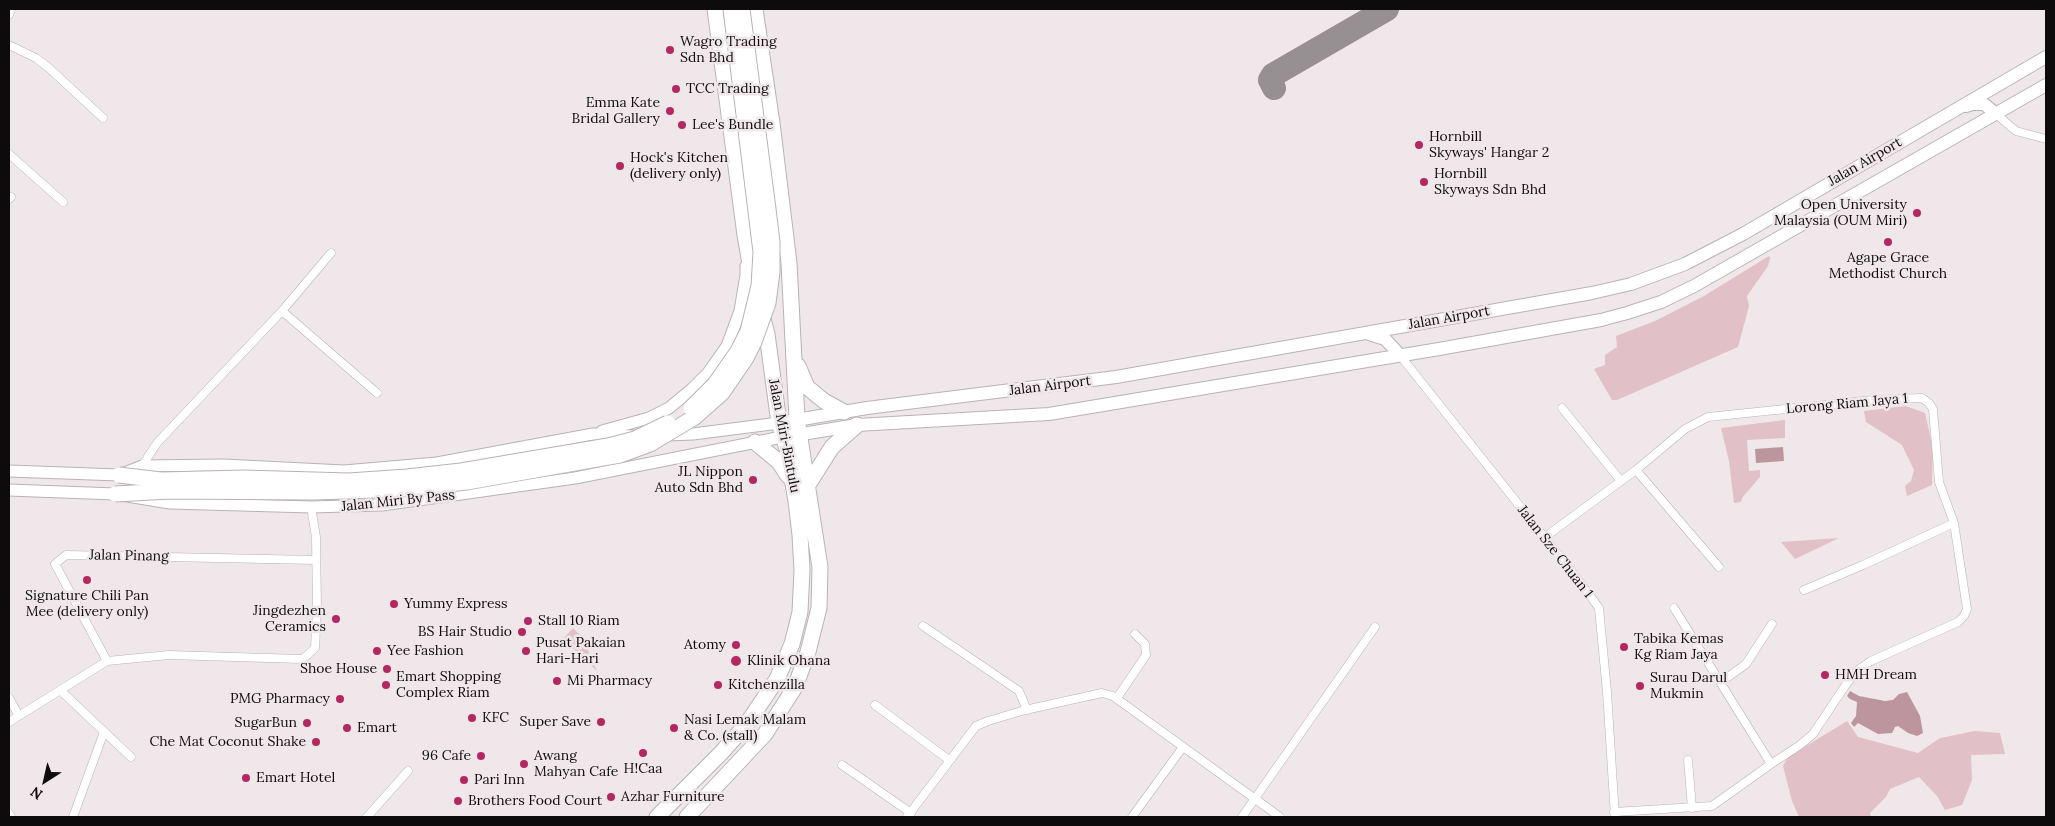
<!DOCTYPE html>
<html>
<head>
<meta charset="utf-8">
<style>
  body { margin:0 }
  #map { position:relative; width:2055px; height:826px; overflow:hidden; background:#efe7e9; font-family:Lora,serif }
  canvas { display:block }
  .frame { position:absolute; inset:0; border:10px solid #0d0b0b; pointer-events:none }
  .north { position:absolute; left:20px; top:756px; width:50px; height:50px; -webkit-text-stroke:4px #efe7e9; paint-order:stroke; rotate:215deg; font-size:14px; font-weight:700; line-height:20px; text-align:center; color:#0d0b0b }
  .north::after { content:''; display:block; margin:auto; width:18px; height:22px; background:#0d0b0b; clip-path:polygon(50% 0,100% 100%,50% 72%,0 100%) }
</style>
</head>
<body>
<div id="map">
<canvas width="2055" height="826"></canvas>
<div class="frame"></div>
<div class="north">N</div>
</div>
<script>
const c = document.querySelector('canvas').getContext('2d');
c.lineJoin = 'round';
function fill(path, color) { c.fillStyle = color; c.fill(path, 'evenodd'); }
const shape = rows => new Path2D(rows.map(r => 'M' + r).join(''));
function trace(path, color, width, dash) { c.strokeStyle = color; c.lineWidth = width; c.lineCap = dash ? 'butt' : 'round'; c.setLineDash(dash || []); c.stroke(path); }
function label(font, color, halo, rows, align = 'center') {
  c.font = font + ' Lora,serif'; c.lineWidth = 5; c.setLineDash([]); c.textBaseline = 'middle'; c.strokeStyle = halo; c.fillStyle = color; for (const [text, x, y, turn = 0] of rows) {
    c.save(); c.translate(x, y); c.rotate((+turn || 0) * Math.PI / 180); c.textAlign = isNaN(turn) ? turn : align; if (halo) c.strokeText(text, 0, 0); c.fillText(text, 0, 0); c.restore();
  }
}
fill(shape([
  [1769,256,1770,258,1768,266,1747,296,1749,306,1738,347,1617,400,1612,400,1594,369,1605,365,1605,355,1617,347,1616,336,1655,321,1704,296],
  [1906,406,1925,413,1933,448,1932,485,1907,496,1905,486,1911,481,1914,470,1902,445,1866,422,1864,411],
  [1785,420,1785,438,1747,440,1749,471,1760,470,1760,477,1742,498,1741,502,1734,503,1729,461,1721,428],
  [1839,538,1795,559,1781,542],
  [573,628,582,637,597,671,563,639],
  [1847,721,1858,737,1918,753,1940,738,1975,731,2000,733,2005,754,1971,755,1972,780,1962,805,1945,810,1937,796,1919,777,1890,789,1886,797,1870,813,1871,817,1799,817,1792,801,1783,766,1788,757]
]), '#e1c0c8');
fill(shape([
  [1783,447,1784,461,1756,463,1755,449],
  [1850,691,1859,696,1885,701,1893,700,1899,694,1907,692,1920,716,1923,733,1917,736,1908,733,1898,726,1895,727,1892,733,1878,734,1858,723,1854,727,1851,723,1856,716,1857,702,1850,699,1847,696]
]), '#bc959f');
trace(shape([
  [1274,88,1270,80,1273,75,1387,9]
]), '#969092', 24);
const street = shape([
  [9,15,11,9],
  [9,45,36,58,49,68,103,118],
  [1996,114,2016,131,2046,139],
  [9,154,63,202],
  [9,199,11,197],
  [282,311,377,393],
  [1399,354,1580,582,1599,608,1607,692,1615,817],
  [1562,408,1621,481],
  [142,466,157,443,282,311,331,253],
  [1636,470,1719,567],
  [1545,537,1636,470,1685,429,1708,417,1873,400,1922,398,1929,403,1933,409,1939,482,1954,523,1967,609,1964,616,1958,622,1871,661,1858,670,1847,683,1813,734,1800,745,1771,764],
  [1804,590,1863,565,1954,523],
  [923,626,1019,691,1027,710],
  [107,661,55,564,66,555,316,560],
  [1721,682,1746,664,1772,624],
  [60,690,131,757],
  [9,698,19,716],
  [1117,698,1146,655,1145,644,1135,634],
  [875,705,949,760],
  [9,722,107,661,169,655,301,659,305,657,315,648,317,609,316,537,311,507],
  [1688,760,1692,808],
  [842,765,911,813],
  [1614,812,1712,806,1771,764,1674,608],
  [9,813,11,817],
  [73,817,104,732],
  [367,817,408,771],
  [907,817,976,726,988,721,1025,710,1102,693,1113,696,1280,817],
  [1132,817,1183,747],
  [1242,817,1375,627]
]);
const secondary = shape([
  [602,431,649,418,669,408,692,389,708,373,727,346,740,311,746,275,746,266],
  [666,435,693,434,779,423],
  [9,471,119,475,142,466,224,465,344,471,437,463,593,434,633,436],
  [9,490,115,494,170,503,311,507,382,505,575,478,782,437]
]);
const primary = shape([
  [1966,106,1973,104,1984,104,1996,114],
  [1369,334,1385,339,1399,354],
  [779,423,867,408,1116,377,1592,293,1631,284,1685,264,1743,234,2046,57],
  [790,436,857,425,1049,414,1439,349,1601,320,1627,313,1661,302,1694,286,2046,85]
]);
const highway = shape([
  [798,366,807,387,824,401,844,412],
  [755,442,779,462,788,476],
  [808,485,832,447,857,425],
  [657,817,721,753,746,725,777,679,792,644,800,612,802,570,800,535,796,501,787,449,779,423,767,334,753,281,745,235,715,9],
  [687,817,765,734,795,687,808,652,819,608,820,567,797,419,789,263,772,123,755,9]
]);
trace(street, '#bab2b4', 9);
trace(secondary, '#bab2b4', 13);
trace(primary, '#bab2b4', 14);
trace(highway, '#bab2b4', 17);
trace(street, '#fff', 8);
trace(secondary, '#fff', 11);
trace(primary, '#fff', 12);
trace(highway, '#fff', 15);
const highwayBridge = shape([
  [691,408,715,384,738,351,748,331,759,286,761,252,731,9],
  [119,475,161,480,244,478,349,481,407,477,461,471,608,446,635,439,668,423],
  [115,494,170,491,315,492,402,489,467,482,620,455,650,444,695,417,722,393,746,358,754,342,768,303,772,272,772,242,768,209,742,9]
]);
trace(highwayBridge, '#bab2b4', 17, []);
trace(highwayBridge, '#fff', 15);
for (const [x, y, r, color] of [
  [670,50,5,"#b42861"],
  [676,89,5,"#b42861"],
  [670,111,5,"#b42861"],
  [682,125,5,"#b42861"],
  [1419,145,5,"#b42861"],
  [620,166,5,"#b42861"],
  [1424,182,5,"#b42861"],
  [1917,213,5,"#b42861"],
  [1888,242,5,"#b42861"],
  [753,480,5,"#b42861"],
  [87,580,5,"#b42861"],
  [394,604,5,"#b42861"],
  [336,619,5,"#b42861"],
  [528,621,5,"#b42861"],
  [522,632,5,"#b42861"],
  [736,645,5,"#b42861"],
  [1624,647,5,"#b42861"],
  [377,651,5,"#b42861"],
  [526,651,5,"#b42861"],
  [736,661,6,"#b42861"],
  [387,669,5,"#b42861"],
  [1825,675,5,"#b42861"],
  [557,681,5,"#b42861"],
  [386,685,5,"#b42861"],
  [718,685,5,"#b42861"],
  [1640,686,5,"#b42861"],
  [340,699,5,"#b42861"],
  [472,718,5,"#b42861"],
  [601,722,5,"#b42861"],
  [307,723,5,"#b42861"],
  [347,728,5,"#b42861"],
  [674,728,5,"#b42861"],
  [316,742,5,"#b42861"],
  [643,753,5,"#b42861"],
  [481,756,5,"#b42861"],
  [524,764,5,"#b42861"],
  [246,778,5,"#b42861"],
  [464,780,5,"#b42861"],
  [611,797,5,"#b42861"],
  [458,801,5,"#b42861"]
]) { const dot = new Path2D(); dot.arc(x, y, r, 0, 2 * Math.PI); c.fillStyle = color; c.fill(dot); trace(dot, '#efe7e9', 2); }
label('14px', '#0d0b0b', '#efe7e9', [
  ["Wagro Trading",680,42],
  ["Sdn Bhd",680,58],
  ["TCC Trading",686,89],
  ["Emma Kate",660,103,"right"],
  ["Bridal Gallery",660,119,"right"],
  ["Lee's Bundle",692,125],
  ["Hornbill",1429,137],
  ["Skyways' Hangar 2",1429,153],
  ["Hock's Kitchen",630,158],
  ["(delivery only)",630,174],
  ["Hornbill",1434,174],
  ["Skyways Sdn Bhd",1434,190],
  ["Open University",1907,205,"right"],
  ["Malaysia (OUM Miri)",1907,221,"right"],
  ["Agape Grace",1888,258,"center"],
  ["Methodist Church",1888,274,"center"],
  ["JL Nippon",743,472,"right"],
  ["Auto Sdn Bhd",743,488,"right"],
  ["Signature Chili Pan",87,596,"center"],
  ["Mee (delivery only)",87,612,"center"],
  ["Yummy Express",404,604],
  ["Jingdezhen",326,611,"right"],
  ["Ceramics",326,627,"right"],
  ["Stall 10 Riam",538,621],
  ["BS Hair Studio",512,632,"right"],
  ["Tabika Kemas",1634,639],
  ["Kg Riam Jaya",1634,655],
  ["Pusat Pakaian",536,643],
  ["Hari-Hari",536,659],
  ["Atomy",726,645,"right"],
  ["Yee Fashion",387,651],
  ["Klinik Ohana",747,661],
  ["Shoe House",377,669,"right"],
  ["HMH Dream",1835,675],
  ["Emart Shopping",396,677],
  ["Complex Riam",396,693],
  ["Surau Darul",1650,678],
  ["Mukmin",1650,694],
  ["Mi Pharmacy",567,681],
  ["Kitchenzilla",728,685],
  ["PMG Pharmacy",330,699,"right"],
  ["KFC",482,718],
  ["Nasi Lemak Malam",684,720],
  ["& Co. (stall)",684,736],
  ["Super Save",591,722,"right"],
  ["SugarBun",297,723,"right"],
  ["Emart",357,728],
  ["Che Mat Coconut Shake",306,742,"right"],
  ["96 Cafe",471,756,"right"],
  ["Awang",534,756],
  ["Mahyan Cafe",534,772],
  ["H!Caa",643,769,"center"],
  ["Emart Hotel",256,778],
  ["Pari Inn",474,780],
  ["Azhar Furniture",621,797],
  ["Brothers Food Court",468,801]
], 'left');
label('14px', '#0d0b0b', '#efe7e9', [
  ["Jalan Airport",1865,162,-30],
  ["Jalan Airport",1449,318,-10],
  ["Jalan Airport",1050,386,-7],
  ["Lorong Riam Jaya 1",1847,404,-5],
  ["Jalan Miri-Bintulu",784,436,79],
  ["Jalan Miri By Pass",398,501,-6],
  ["Jalan Sze Chuan 1",1555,552,52],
  ["Jalan Pinang",129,556,1]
]);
</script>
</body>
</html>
